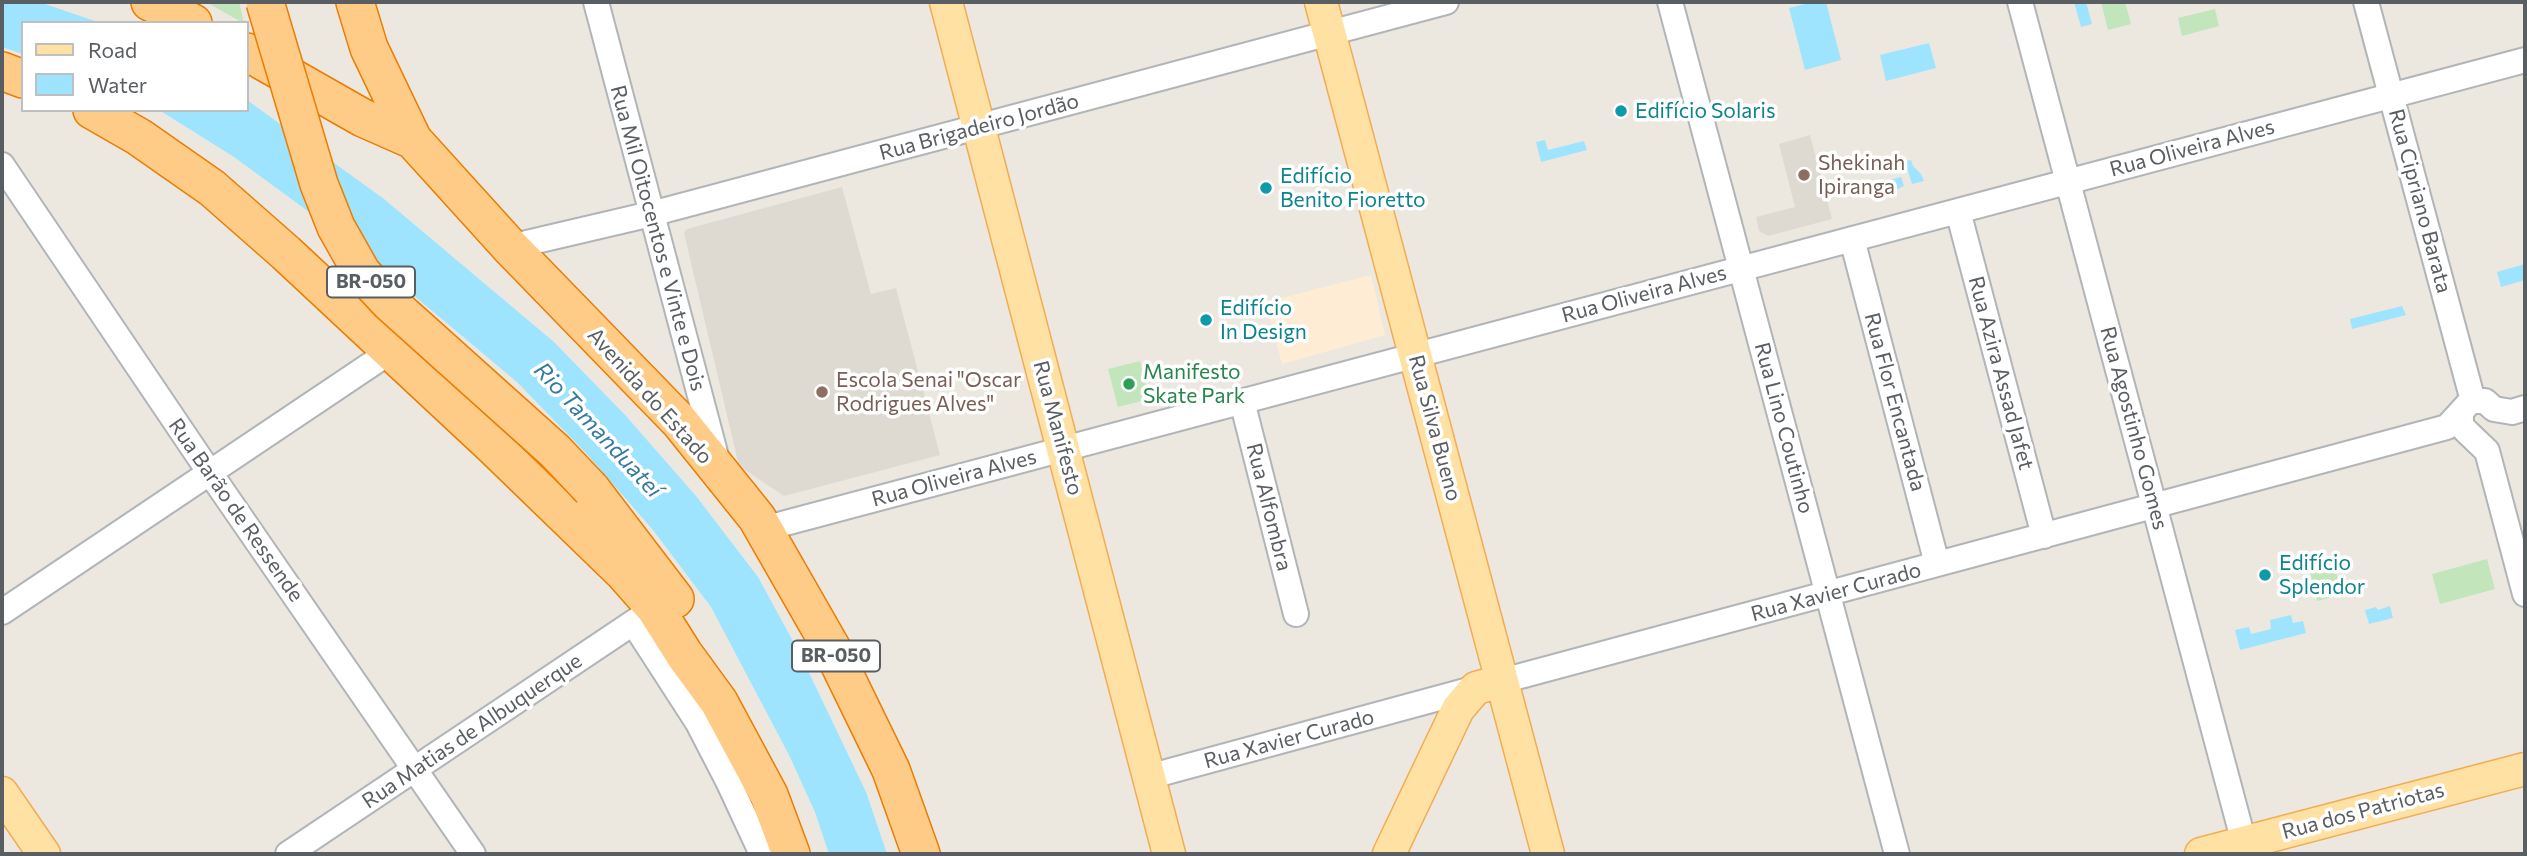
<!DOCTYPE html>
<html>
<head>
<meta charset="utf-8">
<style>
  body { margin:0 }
  #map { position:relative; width:2527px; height:856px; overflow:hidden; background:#ece8e0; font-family:Commissioner,sans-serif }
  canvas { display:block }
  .frame { position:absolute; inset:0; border:4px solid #595e62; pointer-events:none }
  .legend { position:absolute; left:21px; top:21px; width:228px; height:91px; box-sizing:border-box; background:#fff; border:2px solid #bdbfc0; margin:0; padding:9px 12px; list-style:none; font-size:21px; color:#595e62 }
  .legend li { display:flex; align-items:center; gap:14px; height:35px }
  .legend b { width:35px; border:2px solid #bdbfc0 }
</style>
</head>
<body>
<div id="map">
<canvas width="2527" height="856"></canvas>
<div class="frame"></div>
<ul class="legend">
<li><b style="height:9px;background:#ffe1a3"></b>Road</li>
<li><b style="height:19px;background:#9ee4ff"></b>Water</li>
</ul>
</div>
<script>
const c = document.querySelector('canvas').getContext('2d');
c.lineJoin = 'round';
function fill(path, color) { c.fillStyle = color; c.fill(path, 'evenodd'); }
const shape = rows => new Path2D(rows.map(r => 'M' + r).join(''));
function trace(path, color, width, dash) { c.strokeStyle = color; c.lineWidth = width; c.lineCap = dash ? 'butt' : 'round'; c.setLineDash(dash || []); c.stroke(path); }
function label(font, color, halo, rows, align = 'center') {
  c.font = font + ' Commissioner,sans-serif'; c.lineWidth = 7; c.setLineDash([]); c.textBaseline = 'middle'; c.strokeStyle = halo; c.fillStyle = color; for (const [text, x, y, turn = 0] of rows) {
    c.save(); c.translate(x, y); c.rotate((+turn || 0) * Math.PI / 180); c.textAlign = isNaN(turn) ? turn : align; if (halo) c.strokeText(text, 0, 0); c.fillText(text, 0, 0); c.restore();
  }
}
fill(shape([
  [1371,275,1385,335,1282,364,1266,302]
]), '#feedd4');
fill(shape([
  [1810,135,1832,219,1768,236,1759,231,1756,217,1795,207,1779,144],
  [842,187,871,294,896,288,940,455,784,496,739,466,684,233,687,229]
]), '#ded9d1');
fill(shape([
  [206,2,239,2,244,23,243,23],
  [2101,2,2125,2,2131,24,2108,30],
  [2215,9,2219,26,2182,36,2178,18],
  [1140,361,1149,399,1118,407,1108,369],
  [2332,555,2342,595,2317,601,2307,561],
  [2487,559,2495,589,2440,604,2432,574]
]), '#c2e5bc');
fill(shape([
  [2,2,39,2,101,23,23,23,23,54,2,47],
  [1813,2,1826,2,1841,60,1805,70,1789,8],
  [2074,2,2086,2,2092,24,2081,27],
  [1929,43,1936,68,1886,81,1880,55],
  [247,100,384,199,554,342,626,416,696,496,758,577,801,656,866,792,887,854,829,854,815,812,789,755,711,607,653,530,585,452,517,382,350,242,234,157,159,110,247,110],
  [1545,140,1548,150,1584,141,1587,150,1541,162,1536,142],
  [1911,160,1913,166,1921,174,1924,181,1912,184,1905,161],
  [1901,177,1904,186,1883,196,1877,192,1875,184],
  [2525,264,2525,280,2501,287,2497,272],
  [2402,306,2406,315,2352,329,2350,319],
  [2390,606,2393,618,2369,624,2365,610,2376,607,2378,610],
  [2291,615,2293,623,2303,621,2306,633,2240,650,2235,630,2249,627,2251,634,2271,629,2270,620]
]), '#9ee4ff');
const minor = shape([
  [596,2,717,460],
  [1670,2,1897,854],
  [2020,2,2247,854],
  [2366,2,2473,401],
  [2,165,210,473,473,854],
  [1958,211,2044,536],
  [1852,239,1937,564],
  [510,247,651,214,1446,2],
  [1242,401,1296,614],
  [2461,413,2461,425,2465,430,2487,451,2525,594],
  [763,529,2525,60],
  [2,612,391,351],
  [634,624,698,723,728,781,762,854],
  [1502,681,2447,427,2468,404,2473,401,2485,401,2494,409,2512,412,2525,408],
  [1148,777,1476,688],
  [288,854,655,608]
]);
const major = shape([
  [946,2,1169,854],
  [1321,2,1548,854],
  [2,793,44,854],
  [1389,854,1458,709,1476,688,1502,681],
  [2201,854,2525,769]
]);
const highway = shape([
  [150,2,193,23],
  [355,2,369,48,413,140],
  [247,52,363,118,413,140,510,247,679,421,757,518,832,649,891,770,921,854],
  [2,71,23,79],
  [92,110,139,137,212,188,286,253,494,447,624,573,655,608,684,654,719,702,769,795,791,854],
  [591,489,675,599]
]);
trace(minor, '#b1b5b8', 28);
trace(major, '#f3ac53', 35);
trace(highway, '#ed7c00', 40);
trace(minor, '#fff', 24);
trace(major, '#ffe1a3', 32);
trace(highway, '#fecc86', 37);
const highwayBridge = shape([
  [265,2,319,184,336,227,362,273,389,302,555,451,591,489]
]);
trace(highwayBridge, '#ed7c00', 40, []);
trace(highwayBridge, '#fecc86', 37);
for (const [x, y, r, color] of [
  [1621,111,7,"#0f9aa8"],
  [1804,175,7,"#8d6e63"],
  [1266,188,7,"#0f9aa8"],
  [1206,320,7,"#0f9aa8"],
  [1129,384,7,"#2e9e5b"],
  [822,392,7,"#8d6e63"],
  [2265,575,7,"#0f9aa8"]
]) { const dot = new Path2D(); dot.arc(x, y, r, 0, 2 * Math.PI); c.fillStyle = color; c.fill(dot); trace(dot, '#fff', 2.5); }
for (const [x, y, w] of [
  [371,282,88],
  [836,656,88]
]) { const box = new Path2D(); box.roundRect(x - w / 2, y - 15.5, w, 31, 5); c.fillStyle = '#fff'; c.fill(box); trace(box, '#595e62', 2); }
label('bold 19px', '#595e62', null, [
  ["BR-050",371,282],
  ["BR-050",836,656]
]);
label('21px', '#0d838f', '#fff', [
  ["Edifício Solaris",1635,111],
  ["Edifício",1280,176],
  ["Benito Fioretto",1280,200],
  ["Edifício",1220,308],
  ["In Design",1220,332],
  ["Edifício",2279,563],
  ["Splendor",2279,587]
], 'left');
label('21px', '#595e62', '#fff', [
  ["Rua Brigadeiro Jordão",979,127,-15],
  ["Rua Oliveira Alves",2192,148,-15],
  ["Rua Cipriano Barata",2420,201,75],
  ["Rua Mil Oitocentos e Vinte e Dois",658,238,75],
  ["Rua Oliveira Alves",1644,294,-15],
  ["Rua Azira Assad Jafet",2001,373,75],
  ["Avenida do Estado",650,396,48],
  ["Rua Flor Encantada",1895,402,75],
  ["Rua Manifesto",1058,428,75],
  ["Rua Silva Bueno",1435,428,75],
  ["Rua Lino Coutinho",1784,428,75],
  ["Rua Agostinho Gomes",2134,428,75],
  ["Rua Oliveira Alves",954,478,-15],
  ["Rua Alfombra",1269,507,76],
  ["Rua Barão de Ressende",236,510,55],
  ["Rua Xavier Curado",1836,592,-15],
  ["Rua Matias de Albuquerque",472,731,-34],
  ["Rua Xavier Curado",1289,739,-15],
  ["Rua dos Patriotas",2363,811,-15]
]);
label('21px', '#785e54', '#fff', [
  ["Shekinah",1818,163],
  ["Ipiranga",1818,187],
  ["Escola Senai \"Oscar",836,380],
  ["Rodrigues Alves\"",836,404]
], 'left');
label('21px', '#27864d', '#fff', [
  ["Manifesto",1143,372],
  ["Skate Park",1143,396]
], 'left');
label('italic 23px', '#367b9f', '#fff', [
  ["Rio Tamanduateí",598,430,47]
]);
</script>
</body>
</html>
